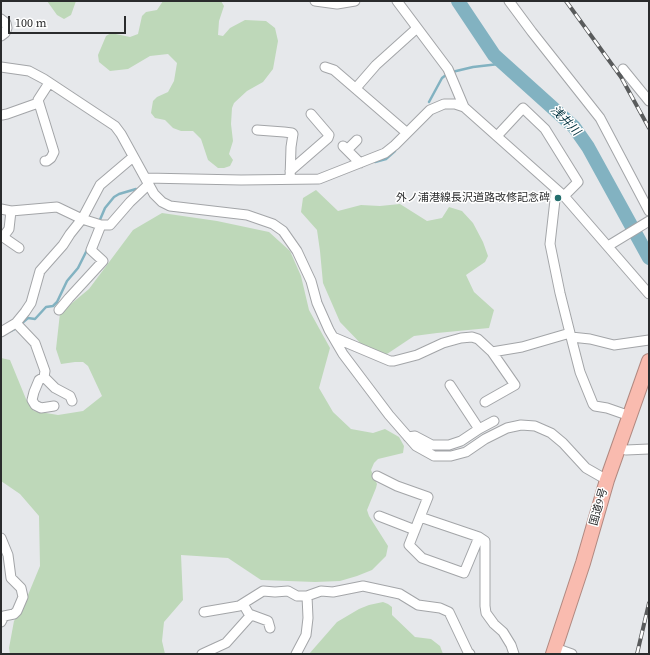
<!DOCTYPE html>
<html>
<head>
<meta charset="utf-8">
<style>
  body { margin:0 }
  #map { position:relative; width:650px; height:655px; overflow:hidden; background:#e6e8eb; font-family:"Source Serif 4",serif }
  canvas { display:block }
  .frame { position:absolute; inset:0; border:2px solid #2a2b2c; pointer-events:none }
  .scale { position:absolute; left:8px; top:16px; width:118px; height:18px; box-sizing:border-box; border:2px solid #2a2b2c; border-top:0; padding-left:5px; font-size:12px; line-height:14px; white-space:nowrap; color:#2a2b2c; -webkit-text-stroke:3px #fff; paint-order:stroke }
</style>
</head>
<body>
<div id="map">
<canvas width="650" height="655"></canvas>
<div class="frame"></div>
<div class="scale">100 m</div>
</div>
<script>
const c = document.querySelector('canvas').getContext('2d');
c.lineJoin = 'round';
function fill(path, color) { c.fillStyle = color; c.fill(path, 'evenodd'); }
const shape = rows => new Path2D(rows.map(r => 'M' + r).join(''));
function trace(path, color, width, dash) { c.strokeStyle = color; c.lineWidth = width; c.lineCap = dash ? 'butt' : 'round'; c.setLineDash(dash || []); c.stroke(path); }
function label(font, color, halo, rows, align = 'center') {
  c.font = font + ' "Source Serif 4","Noto Sans JP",serif'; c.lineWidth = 3; c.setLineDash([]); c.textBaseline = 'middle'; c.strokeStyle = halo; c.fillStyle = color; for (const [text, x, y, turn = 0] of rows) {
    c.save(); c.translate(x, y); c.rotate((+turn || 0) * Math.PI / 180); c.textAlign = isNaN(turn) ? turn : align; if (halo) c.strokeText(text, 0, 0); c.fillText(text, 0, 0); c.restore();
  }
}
fill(shape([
  [47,1,76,1,71,15,64,19,57,15],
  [163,1,221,1,224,6,219,21,218,35,223,36,230,28,245,20,266,21,275,28,278,41,273,69,263,82,247,91,234,103,232,108,231,124,233,141,229,154,233,160,230,166,224,168,218,168,208,160,201,139,193,131,181,131,173,128,165,120,155,118,151,113,153,101,157,97,168,92,174,81,177,63,168,54,150,56,128,69,110,71,99,62,98,55,106,36,111,33,130,37,138,34,142,16,146,12,157,10],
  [316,190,338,211,361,205,380,206,400,204,427,221,442,218,449,207,462,211,473,223,483,242,488,256,485,262,466,275,474,292,494,310,489,328,437,333,414,336,384,356,366,349,340,322,323,283,320,251,317,230,301,212,303,198],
  [162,213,217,221,269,232,290,251,301,276,309,310,330,348,319,388,333,412,351,429,373,433,385,429,399,437,404,446,403,453,378,459,374,463,371,470,377,484,376,488,367,510,369,516,388,546,386,556,372,570,357,576,340,581,315,582,261,580,228,558,181,555,183,600,164,622,162,641,165,654,10,654,9,648,14,621,23,607,40,566,39,516,20,494,1,481,1,358,10,360,26,399,34,411,58,415,83,411,102,396,88,366,83,362,75,362,61,364,56,349,60,313,89,289,133,230],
  [383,602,388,604,392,607,392,615,415,637,431,639,440,646,443,654,309,654,337,622,359,609,369,605]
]), '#bed8b9');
trace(shape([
  [452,72,473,67,499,64,506,66],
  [429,102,442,78,446,75],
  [375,162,386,159,395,151],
  [99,222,105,208,114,197,119,194,136,189],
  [1,336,15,329,28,318,35,319,46,307,53,306,57,302,67,281,78,268,88,248]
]), '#82b2c1', 2.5);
trace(shape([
  [458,1,494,55,574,127,588,147,649,258]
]), '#82b2c1', 14);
const minor = shape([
  [315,1,337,4,355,1],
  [397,1,448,69,464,107],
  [509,1,532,32,600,118,649,211],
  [1,19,6,23,7,28,5,33,1,36],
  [1,67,29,71,44,79,115,126,121,134,154,194,162,202,170,206,247,215,273,224,283,231,297,251,311,281,317,303,329,330,343,354,389,415,416,446,434,456,451,456,466,452,485,439,507,428,521,425,535,426,551,433,563,443,586,468,607,480],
  [325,67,334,70,407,133],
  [623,69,649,101],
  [356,88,376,65,416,29],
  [2,115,7,114,38,103],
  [257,130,284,132,292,133,293,134,291,147,290,179],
  [497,136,523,108,545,129,578,182,564,196],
  [343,146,360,163],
  [347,150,357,140],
  [45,161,47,161,51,158,54,152,38,100,49,83],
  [290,171,328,138,329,135,311,114],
  [146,178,241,180,319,179,385,153,395,145,430,110,444,104,455,104,464,107,564,196,649,294],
  [556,191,550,244,560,293,571,337,590,339,614,345,649,340],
  [1,209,11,211,57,207,82,219,100,185,133,157],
  [1,236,3,237,9,229,11,211],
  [3,237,19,248],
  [608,246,649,221],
  [59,310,69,298,103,261,91,250,101,225],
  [16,323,35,343,45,371,44,377,39,380,34,392,32,400,35,405,41,408,54,406],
  [1,332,16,323,25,312,31,303,40,271,63,245,70,234,82,219,101,225,110,225,130,202,149,184],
  [333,337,390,361,394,361,417,355,443,343,461,338,472,337,478,339,492,352,515,385,485,402],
  [571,337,580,372,593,404,595,406,607,408,630,416],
  [492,352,522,347,570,333],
  [44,377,55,388,70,396,72,401],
  [450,385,479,429,494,421],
  [408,437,415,436,432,445,449,445,461,441,479,429],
  [619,447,626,450,649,449],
  [377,476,397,486,428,497,420,517,479,537,485,541,485,606,486,613,494,624,503,632,511,645,514,654],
  [379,516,415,530],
  [420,517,409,545,422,558,464,573,479,537],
  [1,538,8,555,11,578,21,588,23,597,17,611,14,614,4,616,1,622],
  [243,604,249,614,268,621,270,628],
  [204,612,239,606,263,591,275,592,288,591,297,596,307,596,321,591,333,592,363,586,400,594,418,605,440,608,449,612,468,652,470,654],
  [555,648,572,654],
  [202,654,226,643,251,615],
  [296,654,306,635,308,618,307,596]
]);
const highway = shape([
  [553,654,583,563,607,480,649,361]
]);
trace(minor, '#a3a5a8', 11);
trace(highway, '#b18981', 16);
trace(minor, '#fff', 9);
trace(highway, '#f9bbaf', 14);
const rail = shape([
  [566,1,621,77,649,128],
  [637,654,649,603]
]);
trace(rail, '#595b5c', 4);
trace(rail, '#fff', 2.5, [8]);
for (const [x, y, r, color] of [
  [558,198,4,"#246f6e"]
]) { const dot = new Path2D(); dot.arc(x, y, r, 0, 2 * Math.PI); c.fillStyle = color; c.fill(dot); trace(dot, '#fff', 1.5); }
label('11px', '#2a2b2c', '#fff', [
  ["外ノ浦港線長沢道路改修記念碑",550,198]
], 'right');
label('11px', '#2a2b2c', '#fff', [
  ["国道9号",599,507,-74]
]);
label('italic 12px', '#02313d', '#fff', [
  ["浅井川",565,121,46]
]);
</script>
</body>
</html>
